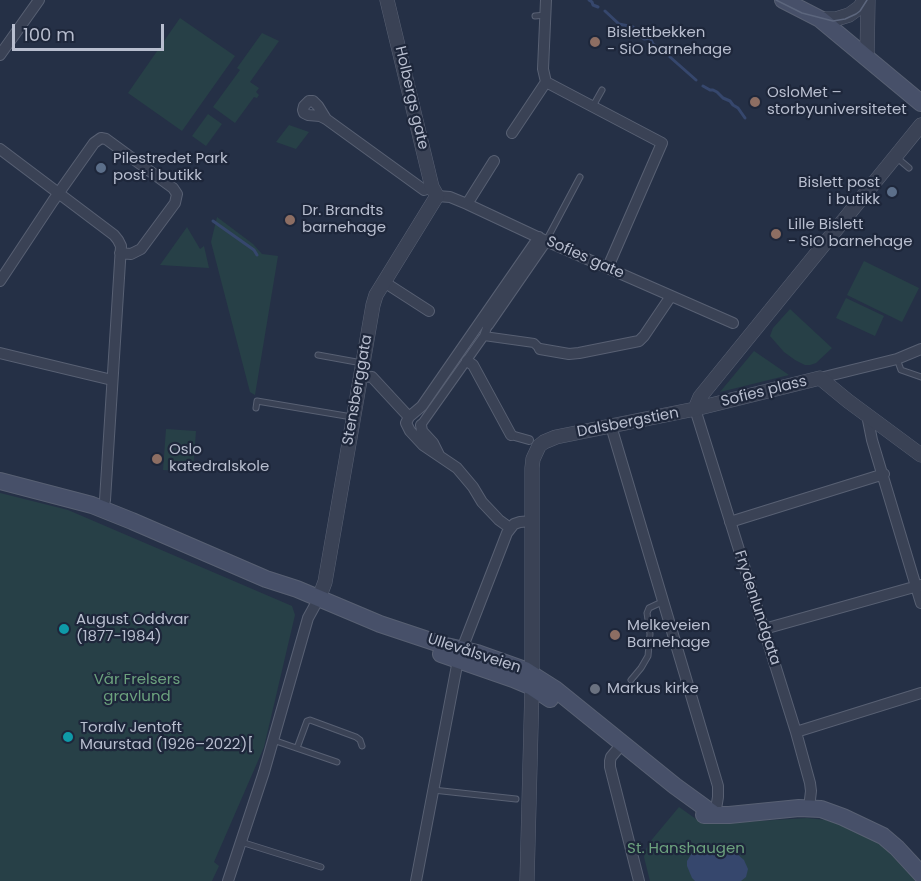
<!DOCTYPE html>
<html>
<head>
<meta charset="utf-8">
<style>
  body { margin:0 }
  #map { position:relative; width:921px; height:881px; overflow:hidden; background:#253046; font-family:Poppins,sans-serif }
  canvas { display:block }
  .scale { position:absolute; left:12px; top:24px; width:152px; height:27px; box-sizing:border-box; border:3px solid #b8becf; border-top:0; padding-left:8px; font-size:18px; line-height:21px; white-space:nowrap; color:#b8becf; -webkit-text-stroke:4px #1e273b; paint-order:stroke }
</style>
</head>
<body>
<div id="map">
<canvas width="921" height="881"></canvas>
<div class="scale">100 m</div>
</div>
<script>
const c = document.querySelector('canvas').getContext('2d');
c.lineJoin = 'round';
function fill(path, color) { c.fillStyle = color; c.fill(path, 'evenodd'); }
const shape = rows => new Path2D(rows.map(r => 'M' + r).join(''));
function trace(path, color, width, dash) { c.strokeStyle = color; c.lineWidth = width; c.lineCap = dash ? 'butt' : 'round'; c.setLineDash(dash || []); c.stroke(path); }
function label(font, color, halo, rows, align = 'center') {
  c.font = font + ' Poppins,sans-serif'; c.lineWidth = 4.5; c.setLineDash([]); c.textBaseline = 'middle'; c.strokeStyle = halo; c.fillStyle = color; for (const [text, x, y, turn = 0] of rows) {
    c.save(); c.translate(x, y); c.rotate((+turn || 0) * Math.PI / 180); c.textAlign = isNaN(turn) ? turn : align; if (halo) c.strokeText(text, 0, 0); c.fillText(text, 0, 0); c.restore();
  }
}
fill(shape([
  [180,18,235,56,182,131,128,93],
  [262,33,279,41,250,82,259,88,256,92,259,95,257,98,254,97,235,123,213,107,240,70,237,68],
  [208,114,222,124,206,146,192,136],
  [289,125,309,132,296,149,276,142],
  [217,217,253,244,262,254,278,256,255,395,250,392,211,242],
  [187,227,200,249,204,246,209,268,160,265],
  [864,261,919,288,902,322,847,295],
  [846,298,884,316,875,336,836,318],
  [790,309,832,348,816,363,810,365,805,365,795,360,784,352,770,336,773,328],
  [754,351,789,375,720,392],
  [166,429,196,431,193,472,163,470],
  [0,493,68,510,292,606,295,615,264,747,214,862,219,866,212,881,0,881],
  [679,807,696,819,711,824,807,818,826,820,839,824,881,844,916,881,650,881,644,857,646,849,649,843]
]), '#274047');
fill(shape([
  [710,847,724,848,736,853,744,860,748,869,746,877,741,881,695,881,692,878,687,866,687,861,692,853,702,848]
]), '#36476d');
trace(shape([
  [589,0,592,2,593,5,598,7],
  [605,11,619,24,633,27],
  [637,32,644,39,650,38,653,44,663,52],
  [670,57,696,80],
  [703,86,710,90,713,90,717,92,723,98,730,101,733,105,738,108,745,118],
  [213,221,254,250,257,255]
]), '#36476d', 3);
const service = shape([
  [535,16,546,15],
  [593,106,602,90],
  [896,157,909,168],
  [546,241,580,177],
  [318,355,362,363],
  [897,359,901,370,921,377],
  [256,408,257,401,352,417],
  [631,680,641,668,648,656,650,634,647,613,649,608,664,601],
  [273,740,337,762],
  [297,748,307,721,310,720,356,737,360,740,362,746],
  [433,790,516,799],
  [241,842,321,867]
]);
const pedestrian = shape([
  [484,336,534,343,540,349],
  [421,425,484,336,488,325],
  [511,435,529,440]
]);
const minor = shape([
  [0,55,39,0],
  [546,82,662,143,608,267],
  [546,82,543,69,546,0],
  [326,119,318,106,313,101,309,101,304,106,303,110,304,113,308,115,320,116,326,119,424,190,432,187],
  [512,133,546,82],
  [0,149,114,235,118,240,121,246,105,500,103,509],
  [437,196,450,197,467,204,546,241,733,323],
  [467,204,494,161],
  [0,281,53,201,94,143,101,138,106,139,173,188,177,194,175,203,141,249,131,254,120,253],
  [384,282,429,311],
  [488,325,546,241],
  [540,349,569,354,579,353,639,341,644,336,671,296],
  [0,353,112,380],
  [467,361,473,365,511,435],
  [361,376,372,377,409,417,406,423,410,431,423,445,457,468,473,487,482,502,499,520,510,528],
  [820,378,897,359,921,349],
  [695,409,796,732,810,783,811,791,809,808],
  [867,415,872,440,921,603],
  [409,417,422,406,539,237],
  [421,425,422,431,433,443,439,455],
  [611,426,718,786,718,797,715,815],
  [730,522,884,474],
  [764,629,921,585],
  [462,649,507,533,514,524,520,522,532,521],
  [796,732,921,693],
  [622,744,611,757,610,761,610,767,639,881],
  [228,881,264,772,308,618,319,598],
  [416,881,458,660]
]);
const tertiary = shape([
  [820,19,836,19,849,15,860,7,864,0],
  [867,59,868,0],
  [695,409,700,397,921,125],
  [319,598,325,582,373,305,376,295,437,196,432,187,387,0],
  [527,881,532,687,532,468,533,459,539,446,544,442,556,437,695,409,820,378,848,401,921,455]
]);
const secondary = shape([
  [783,0,820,19,921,103],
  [0,481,92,505,132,521,266,579,297,589,380,624,446,646,477,653,525,670,555,689,675,786,715,815],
  [441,654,513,679,532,687,550,699],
  [704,815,729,815,799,808,821,809,843,817,883,836,897,848,921,874]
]);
trace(service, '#586073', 7);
trace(pedestrian, '#586073', 10);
trace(minor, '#586073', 12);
trace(tertiary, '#586073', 15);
trace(secondary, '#586073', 18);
trace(service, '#3a4255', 5);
trace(pedestrian, '#3a4255', 8);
trace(minor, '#3a4255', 10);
trace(tertiary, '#3a4255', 14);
trace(secondary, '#475069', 16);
trace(shape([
  [776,0,802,13,833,21,845,19,856,14,860,11,867,0]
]), '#5c667d', 1.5);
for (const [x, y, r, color] of [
  [595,42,6,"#8d6e63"],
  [755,102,6,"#8d6e63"],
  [101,168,6,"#5c6f8a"],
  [892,192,6,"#5c6f8a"],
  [290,220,6,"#8d6e63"],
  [776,234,6,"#8d6e63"],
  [157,459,6,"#8d6e63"],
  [64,629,6,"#0f9aa8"],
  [615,635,6,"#8d6e63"],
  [595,689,6,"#6b7280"],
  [68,737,6,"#0f9aa8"]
]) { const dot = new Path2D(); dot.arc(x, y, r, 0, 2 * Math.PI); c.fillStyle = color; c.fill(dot); trace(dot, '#1e273b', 2); }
label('15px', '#b8becf', '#1e273b', [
  ["Bislettbekken",607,33],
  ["- SiO barnehage",607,50],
  ["OsloMet –",767,93],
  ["storbyuniversitetet",767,110],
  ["Pilestredet Park",113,159],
  ["post i butikk",113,176],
  ["Bislett post",880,183,"right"],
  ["i butikk",880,200,"right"],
  ["Dr. Brandts",302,211],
  ["barnehage",302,228],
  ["Lille Bislett",788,225],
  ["- SiO barnehage",788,242],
  ["Oslo",169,450],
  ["katedralskole",169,467],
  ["August Oddvar",76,620],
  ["(1877-1984)",76,637],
  ["Melkeveien",627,626],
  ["Barnehage",627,643],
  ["Markus kirke",607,689],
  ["Toralv Jentoft",80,728],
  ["Maurstad (1926–2022)[",80,745]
], 'left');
label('15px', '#b8becf', '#1e273b', [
  ["Holbergs gate",411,98,77],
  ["Sofies gate",585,258,24],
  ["Stensberggata",358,390,-80],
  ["Sofies plass",764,392,-14],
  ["Dalsbergstien",628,423,-11],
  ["Frydenlundgata",757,608,72],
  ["Ullevålsveien",474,654,18]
]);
label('15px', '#6ca27e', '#1e273b', [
  ["Vår Frelsers",137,680],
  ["gravlund",137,697],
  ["St. Hanshaugen",686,849]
]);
</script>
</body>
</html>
